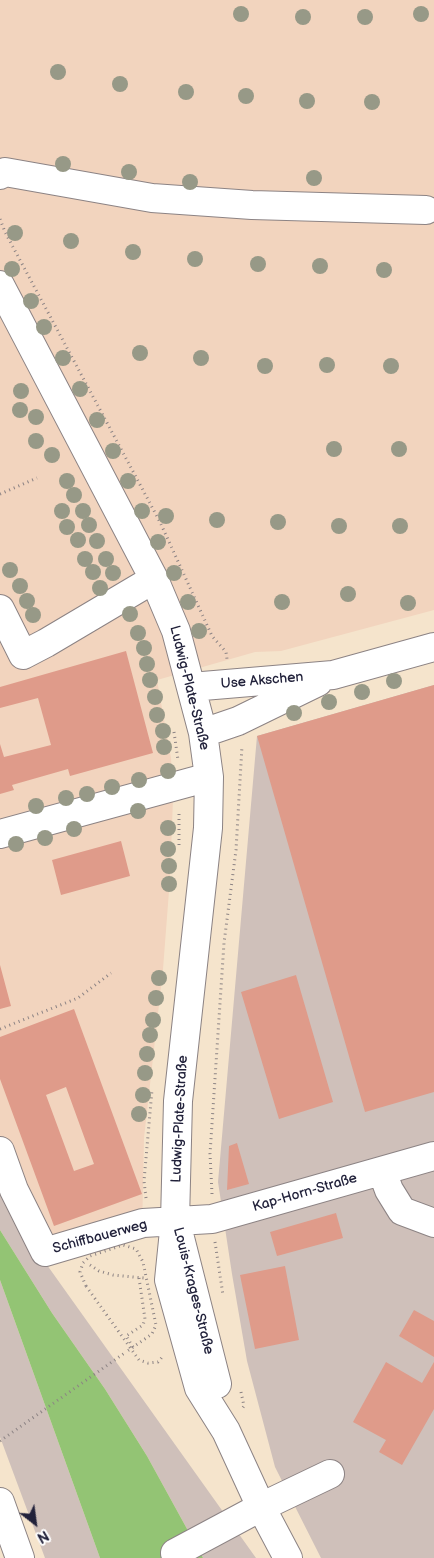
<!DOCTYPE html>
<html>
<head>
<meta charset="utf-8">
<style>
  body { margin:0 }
  #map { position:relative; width:434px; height:1558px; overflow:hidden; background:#f5e4cc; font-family:"Balsamiq Sans",sans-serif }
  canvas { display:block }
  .north { position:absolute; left:10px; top:1498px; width:50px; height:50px; -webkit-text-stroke:4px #fff; paint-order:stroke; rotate:150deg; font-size:14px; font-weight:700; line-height:20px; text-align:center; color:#22223b }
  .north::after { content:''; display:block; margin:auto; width:18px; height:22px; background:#22223b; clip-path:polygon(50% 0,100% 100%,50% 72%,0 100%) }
</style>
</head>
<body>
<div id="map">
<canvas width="434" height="1558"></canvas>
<div class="north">N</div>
</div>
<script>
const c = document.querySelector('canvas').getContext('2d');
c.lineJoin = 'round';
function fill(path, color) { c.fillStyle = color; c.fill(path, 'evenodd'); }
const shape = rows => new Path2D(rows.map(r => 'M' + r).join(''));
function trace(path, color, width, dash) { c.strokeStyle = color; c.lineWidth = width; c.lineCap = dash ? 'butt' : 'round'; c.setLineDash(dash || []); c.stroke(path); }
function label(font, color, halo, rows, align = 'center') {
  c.font = font + ' "Balsamiq Sans",sans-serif'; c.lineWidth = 4; c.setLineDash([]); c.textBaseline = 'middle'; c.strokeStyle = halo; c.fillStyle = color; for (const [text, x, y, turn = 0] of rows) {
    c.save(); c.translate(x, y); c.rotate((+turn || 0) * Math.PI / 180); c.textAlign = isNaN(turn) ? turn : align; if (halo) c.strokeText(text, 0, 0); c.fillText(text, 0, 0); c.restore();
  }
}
fill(shape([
  [0,0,434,0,434,610,281,651,255,652,157,680,171,758,173,799,170,878,163,969,144,1138,142,1233,47,1265,16,1215,0,1182]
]), '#f2d4be');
fill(shape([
  [434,685,434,1558,321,1558,275,1467,247,1361,232,1274,218,1182,257,736],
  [0,1182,16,1215,47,1265,256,1558,203,1558,147,1456,105,1389,52,1313,0,1230],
  [0,1280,100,1558,45,1558,0,1437]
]), '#cfc0ba');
fill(shape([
  [0,1230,52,1313,105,1389,147,1456,203,1558,100,1558,0,1280]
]), '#93c474');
fill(shape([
  [126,651,153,753,70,776,68,769,12,785,14,790,0,794,0,744,4,757,51,745,38,698,0,708,0,687],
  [434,685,434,1092,365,1112,257,736],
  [121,841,130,876,61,895,52,860],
  [0,965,11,1006,0,1009],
  [296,975,333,1102,279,1119,241,992],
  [74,1009,142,1194,54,1226,0,1079,0,1037],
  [66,1087,94,1164,74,1171,46,1095],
  [237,1143,249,1184,227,1190,229,1146],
  [336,1213,343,1238,277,1256,270,1232],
  [285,1266,299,1340,255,1349,240,1275],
  [414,1310,434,1321,434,1357,399,1336],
  [386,1362,422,1383,434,1362,434,1409,402,1465,379,1452,386,1440,353,1422]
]), '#df9b8a');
const minor = shape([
  [0,175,5,172,152,198,252,205,426,210],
  [0,285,154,579,176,631,203,733,209,777,208,828,178,1101,175,1221,169,1280,199,1388,226,1431,261,1507,288,1558],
  [0,609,23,655,46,643,154,579],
  [191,687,333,675,434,647],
  [203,733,238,721,318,682],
  [0,834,209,777],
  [0,1151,14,1190,45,1252,143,1223,212,1219,434,1156],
  [382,1171,389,1190,402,1211,434,1223],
  [179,1234,217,1384],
  [178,1558,175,1553,261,1507,330,1474]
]);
const major = shape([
  [0,1502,20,1558]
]);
trace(minor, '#8c8384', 30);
trace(major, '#8c8384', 30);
trace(shape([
  [0,219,5,232,160,522,212,636,226,652,227,659],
  [0,494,37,478],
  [174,732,178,760],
  [179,845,179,811],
  [0,1029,78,998,111,973],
  [212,1194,210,1154,224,943,236,850,242,746],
  [146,1198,144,1181,152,1090],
  [215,1242,223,1295],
  [90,1265,99,1271,113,1275,144,1278],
  [86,1286,139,1360,148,1363,158,1362,164,1355],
  [133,1347,126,1336,143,1325,145,1319,139,1278],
  [241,1392,244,1406,241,1410],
  [0,1441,126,1352]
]), '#8c8384', 3, [1, 4]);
trace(minor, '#fff', 28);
trace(major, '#fff', 28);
trace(shape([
  [86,1286,80,1272,83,1263,90,1256,123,1245,136,1249,143,1262,156,1325,152,1334,126,1352]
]), '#8c8384', 3, [1, 4]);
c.fillStyle = '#979987';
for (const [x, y] of [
  [241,14],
  [421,14],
  [303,17],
  [365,17],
  [58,72],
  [120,84],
  [186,92],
  [246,96],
  [307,101],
  [372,102],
  [63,164],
  [129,172],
  [314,178],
  [190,182],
  [15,233],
  [71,241],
  [133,252],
  [195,259],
  [258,264],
  [320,266],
  [12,269],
  [384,270],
  [31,301],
  [44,327],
  [140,353],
  [63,358],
  [201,358],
  [327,365],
  [265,366],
  [391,366],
  [80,389],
  [21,391],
  [20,410],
  [36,417],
  [97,420],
  [36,441],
  [334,449],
  [399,449],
  [113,451],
  [52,455],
  [67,481],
  [128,481],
  [74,495],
  [62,511],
  [83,511],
  [142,511],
  [166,516],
  [217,520],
  [278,522],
  [89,525],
  [339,526],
  [400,526],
  [67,527],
  [78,540],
  [97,541],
  [158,542],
  [85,559],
  [106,559],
  [10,570],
  [93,572],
  [113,573],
  [174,573],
  [20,586],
  [100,588],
  [348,594],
  [27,601],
  [188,602],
  [282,602],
  [408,603],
  [130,614],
  [33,615],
  [199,631],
  [138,633],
  [144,648],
  [147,664],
  [150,680],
  [394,681],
  [362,692],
  [155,697],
  [329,702],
  [294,713],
  [157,715],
  [163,731],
  [164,747],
  [168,771],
  [139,780],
  [112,787],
  [87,794],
  [66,798],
  [36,806],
  [138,811],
  [168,828],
  [74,829],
  [45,838],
  [16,844],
  [168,849],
  [169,866],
  [169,884],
  [159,978],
  [156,998],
  [153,1020],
  [150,1035],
  [147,1054],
  [145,1073],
  [143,1095],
  [139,1114]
]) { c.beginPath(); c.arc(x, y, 8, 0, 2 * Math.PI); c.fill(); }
label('14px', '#22223b', '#fff', [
  ["Use Akschen",262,681,-5],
  ["Ludwig-Plate-Straße",189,688,76],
  ["Ludwig-Plate-Straße",180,1119,-87],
  ["Kap-Horn-Straße",305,1193,-16],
  ["Schiffbauerweg",100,1237,-15],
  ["Louis-Krages-Straße",193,1291,76]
]);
</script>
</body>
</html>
